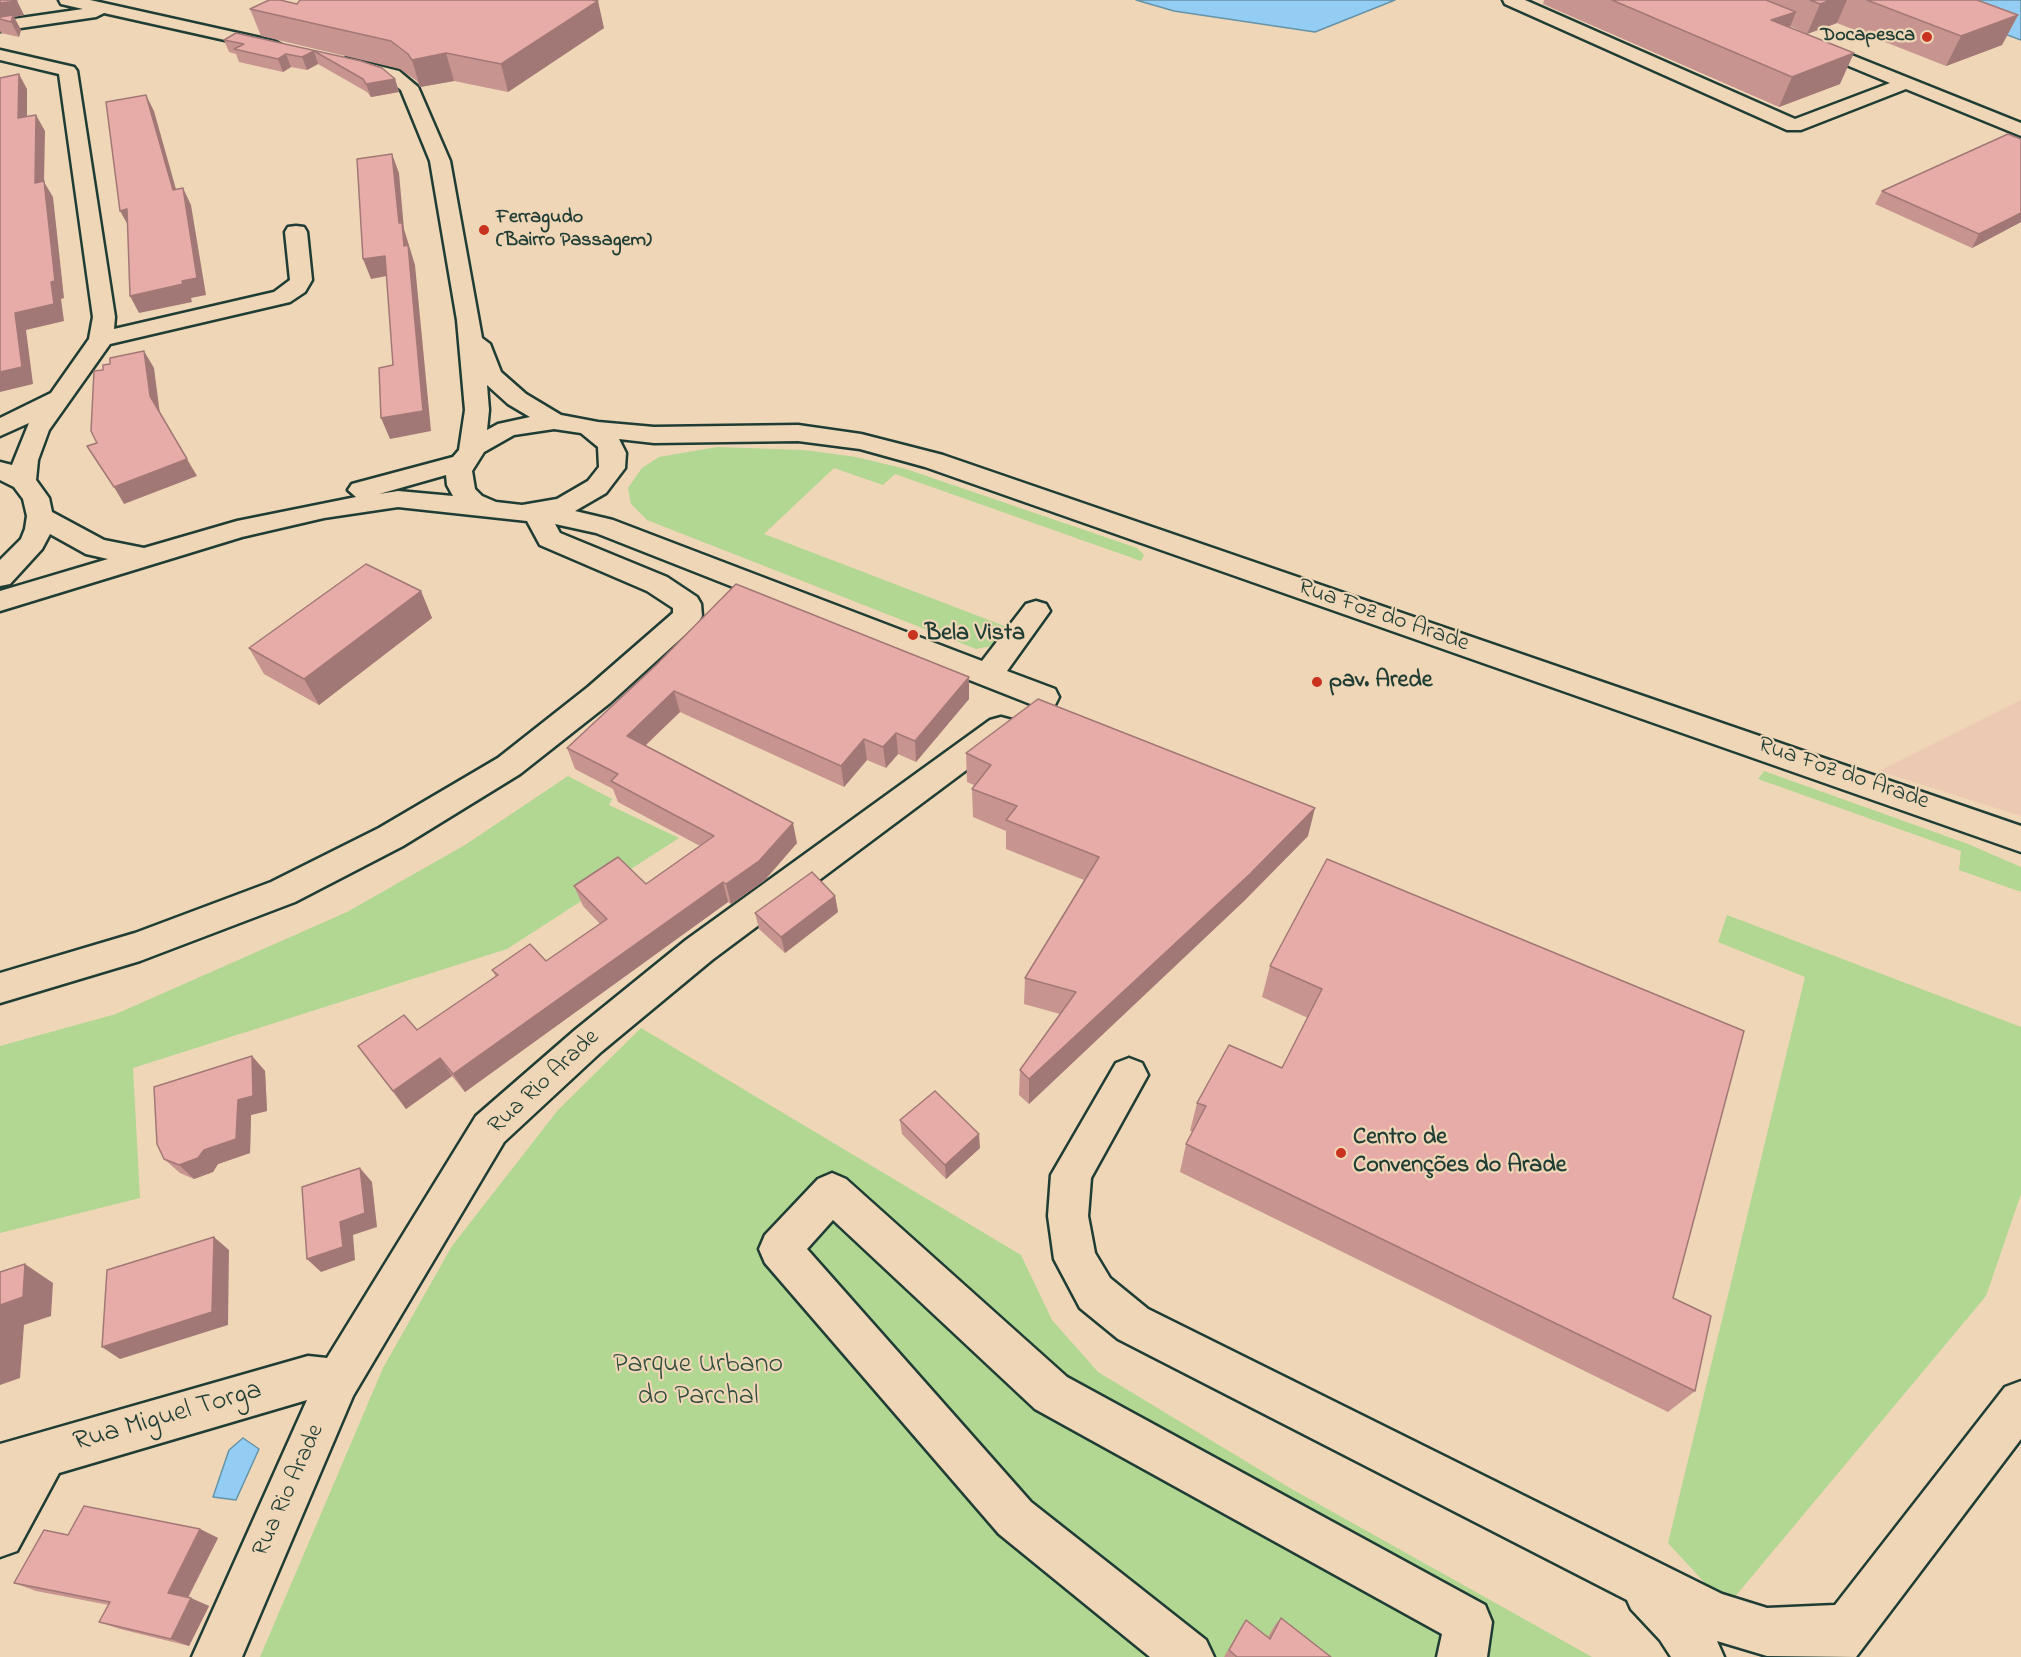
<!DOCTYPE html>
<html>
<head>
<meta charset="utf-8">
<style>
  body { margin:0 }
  canvas { display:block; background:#eed6b6 }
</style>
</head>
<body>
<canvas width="2021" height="1657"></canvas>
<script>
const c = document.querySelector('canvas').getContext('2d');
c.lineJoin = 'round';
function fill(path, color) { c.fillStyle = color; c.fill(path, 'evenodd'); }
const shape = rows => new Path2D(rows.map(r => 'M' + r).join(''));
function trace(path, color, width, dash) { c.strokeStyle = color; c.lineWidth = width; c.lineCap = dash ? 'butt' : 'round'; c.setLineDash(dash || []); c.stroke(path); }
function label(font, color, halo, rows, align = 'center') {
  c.font = font + ' "Indie Flower",sans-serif'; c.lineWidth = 4.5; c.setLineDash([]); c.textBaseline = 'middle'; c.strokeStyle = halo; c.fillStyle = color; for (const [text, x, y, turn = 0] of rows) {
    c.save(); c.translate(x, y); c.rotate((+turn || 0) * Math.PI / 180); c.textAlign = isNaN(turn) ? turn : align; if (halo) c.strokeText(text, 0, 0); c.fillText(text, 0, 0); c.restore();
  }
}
fill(shape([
  [2021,700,2021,816,1879,771]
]), '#ecc9b2');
fill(shape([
  [717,447,804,450,856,457,906,469,1137,548,1144,555,1141,561,895,474,883,485,834,468,764,534,1007,627,991,646,976,649,647,520,631,504,628,488,642,468,659,457],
  [1764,771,1968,844,2021,867,2021,892,1959,870,1961,851,1758,779],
  [568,776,612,799,609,805,679,838,507,949,133,1068,140,1198,0,1233,0,1046,116,1014,347,912,465,845],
  [1727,915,2021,1027,2021,1194,1986,1296,1733,1599,1716,1595,1668,1543,1805,977,1718,942],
  [641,1028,1021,1255,1052,1320,1098,1372,1290,1488,1592,1657,260,1657,383,1368,452,1246,558,1110]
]), '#b1d793');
const water = shape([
  [1136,0,1395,0,1315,32,1174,11,1136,0],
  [1913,0,2021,0,2021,40,1913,0],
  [243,1438,259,1449,236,1500,213,1497,229,1450,243,1438]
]);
fill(water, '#94cdf4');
trace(water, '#6593a7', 1.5);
const minor = shape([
  [59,0,90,0,274,41,283,46,274,51,104,13,96,17,0,31,0,21,83,9,61,4,59,0],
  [1503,0,1525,0,1795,119,1890,83,1803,47,1800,43,1809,38,2021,123,2021,136,1906,89,1801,130,1787,130,1505,4,1503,0],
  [0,50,74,67,77,71,115,317,114,329,274,292,290,280,285,232,288,227,296,226,304,227,307,232,312,280,305,292,290,302,110,344,49,430,38,460,36,480,49,498,52,512,104,540,144,548,237,521,356,497,348,490,352,484,453,457,459,450,465,410,457,320,430,161,401,90,387,79,341,67,338,63,347,58,399,71,418,87,450,161,482,338,490,344,501,372,526,394,561,415,598,422,654,427,798,425,861,434,943,455,2021,826,2021,852,925,467,860,449,798,441,654,443,619,439,626,453,625,468,606,493,575,511,613,520,982,661,1026,604,1036,601,1046,604,1050,611,1007,671,1055,689,1059,697,1055,705,1044,708,1033,705,596,533,555,524,560,533,667,577,697,597,701,604,702,616,698,623,610,703,520,774,403,846,295,902,140,961,0,1003,0,973,135,933,271,882,379,828,498,758,588,687,673,613,673,608,647,591,540,545,527,521,398,507,324,518,242,537,0,611,0,591,108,559,86,554,50,534,42,549,10,584,0,586,0,560,21,539,25,529,27,516,23,499,14,487,0,480,0,462,12,465,29,423,0,436,0,418,51,393,89,339,93,317,59,74,0,60,0,50],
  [487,385,508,404,530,417,498,424,487,430,489,410,487,385],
  [554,429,581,433,598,447,599,467,588,481,557,499,522,505,496,502,482,496,475,489,472,471,484,452,514,435,554,429],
  [446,475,447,485,453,496,398,491,379,494,446,475],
  [1001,717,1012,720,1017,728,1012,736,712,960,601,1052,504,1142,353,1396,242,1657,192,1657,307,1400,59,1473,17,1551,0,1557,0,1444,308,1356,327,1358,476,1116,575,1030,686,940,990,720,1001,717],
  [1129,1058,1142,1063,1148,1075,1091,1178,1088,1216,1095,1253,1110,1278,1148,1309,1722,1594,1767,1608,1835,1605,2005,1387,2021,1381,2021,1439,1856,1657,1767,1656,1717,1641,1724,1657,1671,1657,1660,1640,1631,1609,1627,1600,1118,1339,1080,1308,1054,1259,1048,1216,1051,1175,1116,1063,1129,1058],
  [832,1173,846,1179,1067,1377,1485,1605,1492,1622,1487,1657,1437,1657,1442,1634,1035,1409,833,1220,807,1249,1031,1502,1206,1640,1214,1657,1150,1657,999,1534,765,1263,759,1249,765,1235,818,1179,832,1173]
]);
trace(minor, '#1f3d34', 5);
fill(minor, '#eed6b6');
fill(shape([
  [0,0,17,1,24,15,14,17,21,30,19,37,1,33,0,31],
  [1544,0,1977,0,2018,15,2002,45,1946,66,1837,23,1807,34,1790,26,1789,28,1840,84,1779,107,1543,4],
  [297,4,604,28,508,92,454,81,420,87,417,81,400,69,261,36,250,9],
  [236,33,361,61,395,79,399,92,371,97,367,92,318,64,307,70,291,67,283,72,239,62,236,54,229,52,224,40],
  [2021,139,2021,222,1972,248,1875,204,1882,191],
  [421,591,432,618,319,705,264,674,249,648],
  [656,665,969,677,969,699,916,762,898,754,886,768,867,760,844,787,680,712,645,746,797,843,764,881,731,904,728,902,465,1092,452,1076,406,1109,358,1046,417,1030,496,977,492,970,546,961,600,924,583,906,574,886,646,884,700,846,618,802,613,789,575,769,567,748],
  [966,753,1308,836,1244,901,1029,1104,1019,1095,1020,1070,1060,1014,1024,1004,1025,978,1084,880,1006,849,1006,831,973,817,972,789,974,785,967,782],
  [1327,859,1673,1298,1695,1391,1668,1412,1180,1172,1186,1144,1193,1132,1190,1131,1197,1103,1282,1068,1308,1018,1262,997,1270,966],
  [835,896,838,912,785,953,759,929,755,913],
  [252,1056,265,1071,267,1111,251,1115,250,1153,218,1164,213,1172,194,1179,180,1173,164,1159],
  [900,1120,980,1148,946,1179,902,1134],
  [200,1529,218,1538,188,1598,209,1606,189,1646,120,1629,99,1622,109,1605,36,1591,14,1583,68,1535],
  [1281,1618,1331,1657,1224,1657,1241,1627,1246,1620,1268,1637,1275,1625]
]), '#c79490');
fill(shape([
  [1831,0,1847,0,1837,23,1807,34,1820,4],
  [17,1,24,15,14,17,21,30,19,37,11,22,0,19,0,3],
  [598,1,604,28,508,92,501,64],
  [1796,12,1784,42,1771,20],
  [2018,15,2002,45,1946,66,1961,36],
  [314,51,318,64,307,70,302,57],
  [446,53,454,81,420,87,412,60],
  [1854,53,1840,84,1779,107,1792,77],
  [286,54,291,67,283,72,278,59],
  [19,74,27,89,27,133,18,118],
  [395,79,399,92,371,97,366,84],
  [146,95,154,111,181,207,173,190],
  [36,115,45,131,44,182,53,197,64,298,61,299,64,321,26,330,33,384,0,392,0,372,15,313,35,183],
  [392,154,399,173,404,229,415,265,431,431,390,439,381,418,423,411,399,223],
  [183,188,191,205,206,295,191,298,192,302,139,313,130,296,182,281],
  [127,209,129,227,120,211],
  [2021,213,2021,222,1972,248,1979,234],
  [385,256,392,275,371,279,363,259],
  [144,351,154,368,160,414,150,396],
  [187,459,197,476,124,504,114,487],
  [421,591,432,618,319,705,304,679],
  [969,677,969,699,916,762,915,741],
  [674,691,680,712,633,757,627,736],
  [896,733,898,754,886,768,883,747],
  [864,739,867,760,844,787,841,766],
  [1315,808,1308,836,1244,901,1029,1104,1029,1079],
  [793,823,797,843,764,881,731,904,726,884],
  [723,882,728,902,465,1092,453,1074],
  [835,896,838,912,785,953,781,937],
  [252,1056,265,1071,267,1111,251,1115,250,1153,218,1164,213,1172,194,1179,179,1165,204,1150,238,1100],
  [440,1058,452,1076,406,1109,393,1091],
  [979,1134,980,1148,946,1179,945,1165],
  [360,1168,372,1182,377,1227,353,1235,355,1260,321,1272,307,1259,340,1222],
  [214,1237,229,1250,228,1325,120,1359,102,1347],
  [25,1264,53,1283,51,1316,24,1325,20,1378,0,1385,0,1305],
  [200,1529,218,1538,186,1601,168,1593],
  [191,1598,209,1606,189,1646,171,1639]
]), '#a27876');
const building = shape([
  [0,0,14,0,17,1,0,3,0,0],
  [269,0,280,0,297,4,300,0,592,0,598,1,501,64,446,53,412,60,408,54,391,41,250,9,269,0],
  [1612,0,1766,0,1796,12,1771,20,1854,53,1792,77,1612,0],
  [1810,0,1831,0,1820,4,1810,0],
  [1867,0,1977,0,2018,15,1961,36,1867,0],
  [13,15,11,22,0,19,0,17,13,15],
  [236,33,361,61,382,68,395,79,366,84,363,79,314,51,302,57,286,54,278,59,234,49,244,44,224,40,236,33],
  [19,74,18,118,36,115,35,183,44,181,55,281,51,282,54,304,15,313,22,367,0,372,0,78,19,74],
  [146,95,173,190,183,188,197,278,182,281,183,284,130,296,127,209,120,211,106,102,146,95],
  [2008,134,2021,139,2021,213,1979,234,1882,191,2008,134],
  [392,154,399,223,402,223,404,246,408,245,423,411,381,418,379,368,393,365,385,256,363,259,357,159,392,154],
  [144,351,150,396,187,459,114,487,87,446,97,443,91,431,94,371,103,370,103,365,110,364,110,358,144,351],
  [366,564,421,591,304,679,249,648,366,564],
  [736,584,969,677,915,741,896,733,883,747,864,739,841,766,674,691,627,736,793,823,759,861,726,884,723,882,453,1074,440,1058,393,1091,358,1046,404,1015,417,1030,498,975,492,970,530,944,546,961,607,919,574,886,618,857,646,884,714,836,611,781,618,774,567,748,656,665,736,584],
  [1038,699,1315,808,1250,874,1029,1079,1020,1070,1076,992,1025,978,1099,857,1006,820,1017,806,972,789,991,765,966,753,1038,699],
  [1327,859,1744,1031,1673,1298,1711,1316,1695,1391,1186,1144,1206,1106,1197,1103,1229,1045,1282,1068,1322,989,1270,966,1327,859],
  [812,872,835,896,781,937,755,913,812,872],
  [252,1056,253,1096,238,1100,236,1139,204,1150,198,1158,179,1165,164,1159,157,1144,154,1087,252,1056],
  [935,1091,979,1134,945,1165,900,1120,935,1091],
  [360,1168,365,1213,340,1222,343,1247,307,1259,302,1187,360,1168],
  [214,1237,212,1312,102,1347,107,1270,214,1237],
  [25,1264,23,1297,0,1305,0,1272,25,1264],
  [84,1506,200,1529,168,1593,191,1598,171,1639,99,1622,110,1602,14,1583,44,1530,68,1535,84,1506],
  [1281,1618,1331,1657,1237,1657,1229,1650,1246,1620,1270,1639,1281,1618]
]);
fill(building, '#e7aca8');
trace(building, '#a27876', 1.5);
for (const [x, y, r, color] of [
  [1927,37,6,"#c8321e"],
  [484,230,6,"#c8321e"],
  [913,635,6,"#c8321e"],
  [1317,682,6,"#c8321e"],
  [1341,1153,6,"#c8321e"]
]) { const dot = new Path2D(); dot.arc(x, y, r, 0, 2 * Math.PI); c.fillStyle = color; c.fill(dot); trace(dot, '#eed6b6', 2); }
label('bold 20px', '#1f3d34', '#eed6b6', [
  ["Docapesca",1915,37],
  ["Ferragudo",496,219,"left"],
  ["(Bairro Passagem)",496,242,"left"]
], 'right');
label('24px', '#1f3d34', '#eed6b6', [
  ["Rua Foz do Arade",1383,617,19],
  ["Rua Foz do Arade",1843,775,19],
  ["Rua Rio Arade",545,1083,-43],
  ["Rua Rio Arade",290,1491,-66]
]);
label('bold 24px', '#1f3d34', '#eed6b6', [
  ["Bela Vista",925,635],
  ["pav. Arede",1329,682],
  ["Centro de",1353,1139],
  ["Convenções do Arade",1353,1167]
], 'left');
label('28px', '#2e4c3e', '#eed6b6', [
  ["Parque Urbano",698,1366],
  ["do Parchal",698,1398]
]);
label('28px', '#1f3d34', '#eed6b6', [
  ["Rua Miguel Torga",168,1418,-16]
]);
</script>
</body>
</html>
